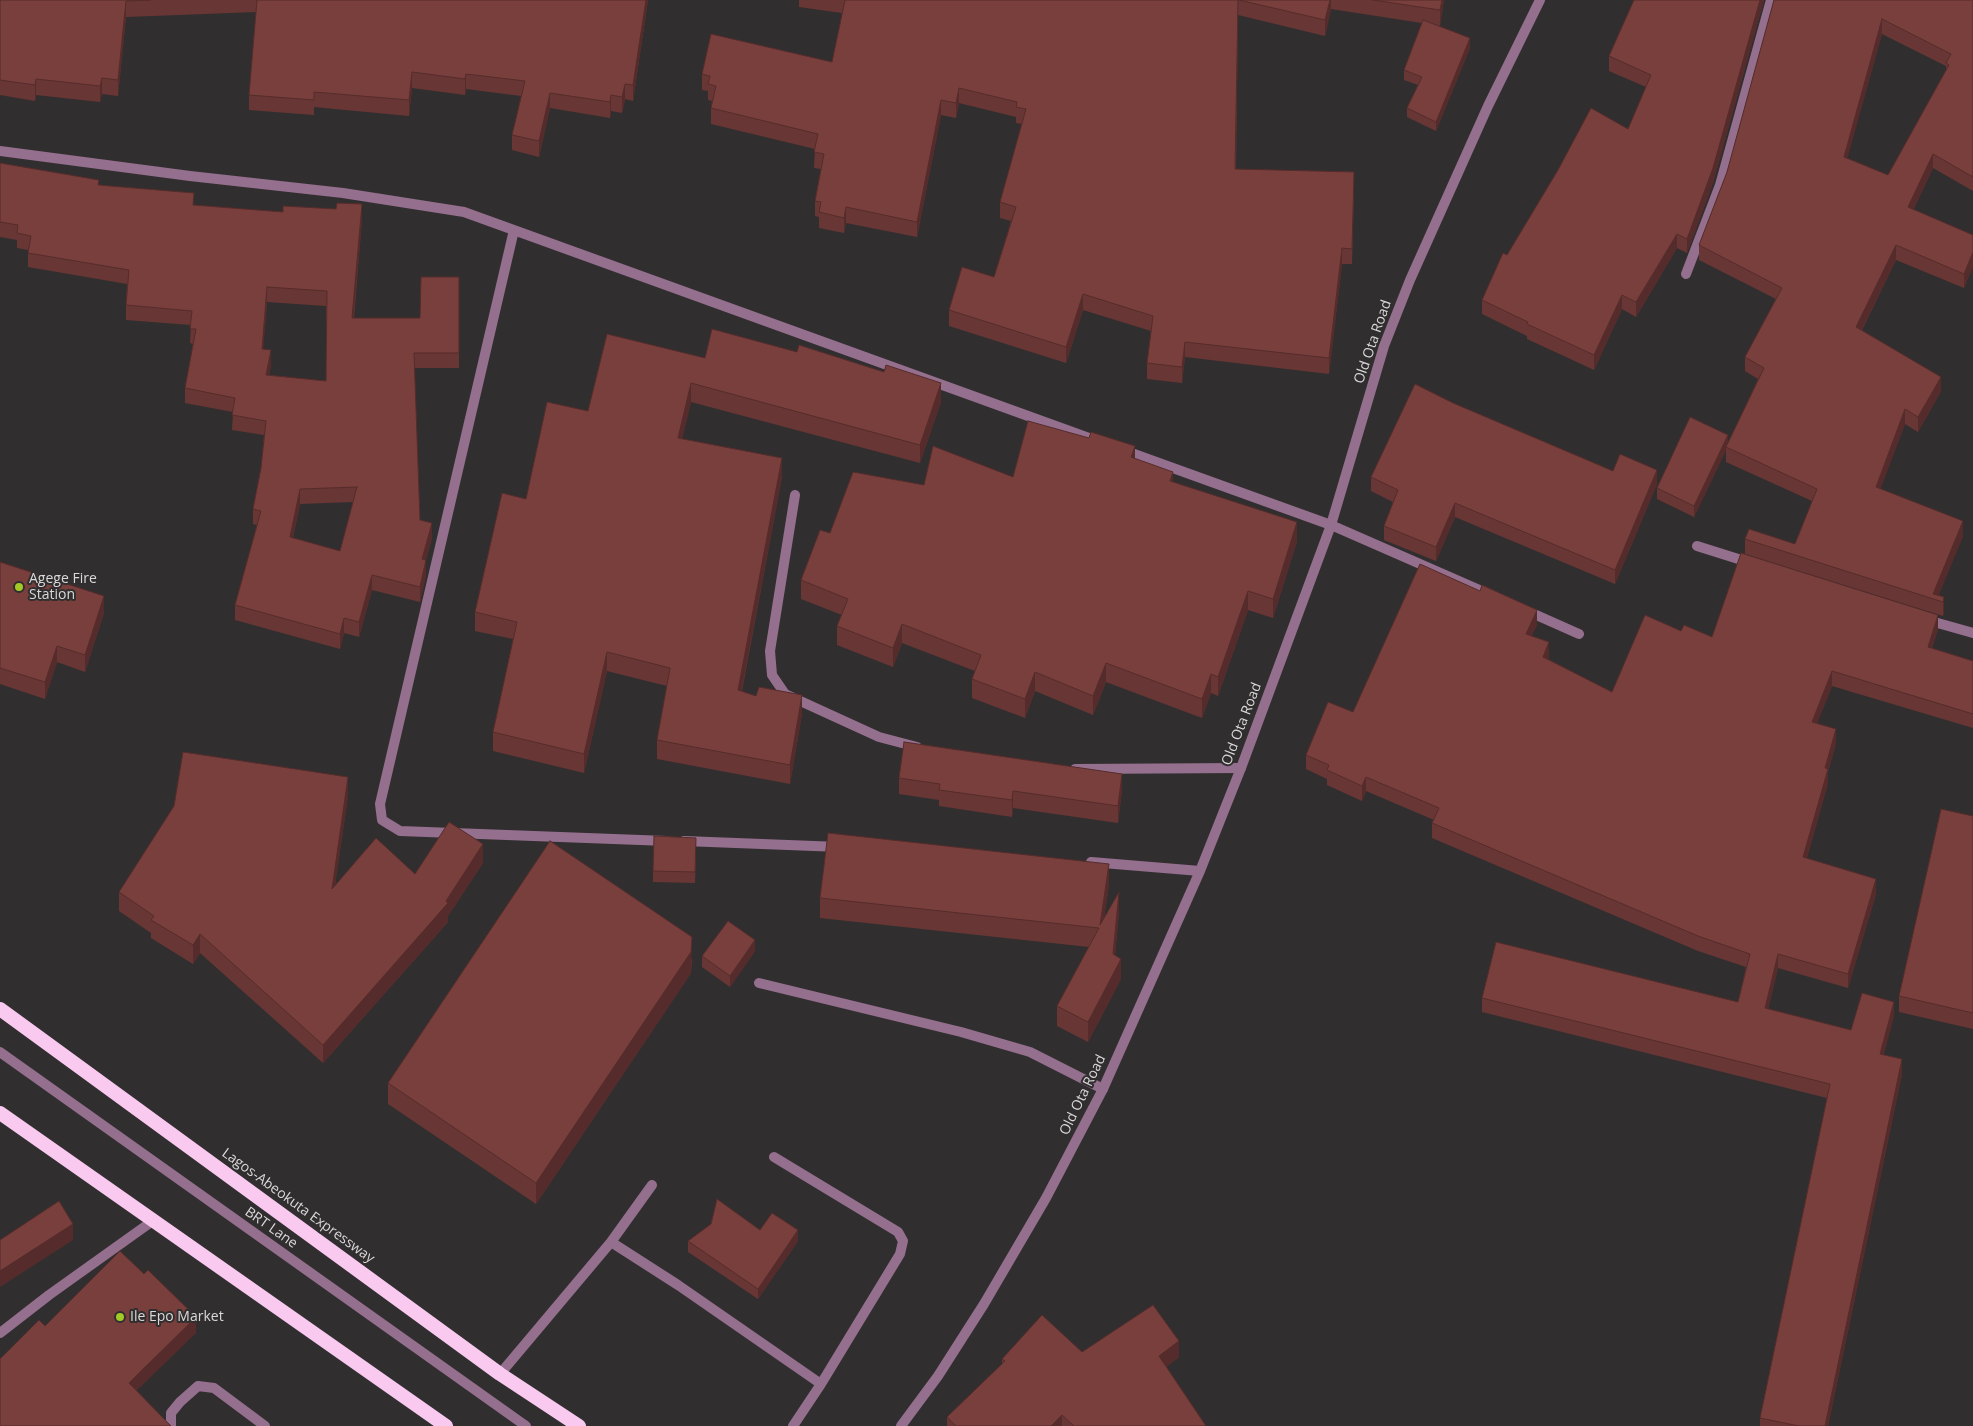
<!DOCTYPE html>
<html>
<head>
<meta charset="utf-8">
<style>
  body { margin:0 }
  canvas { display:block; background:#312e2f }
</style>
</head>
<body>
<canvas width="1973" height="1426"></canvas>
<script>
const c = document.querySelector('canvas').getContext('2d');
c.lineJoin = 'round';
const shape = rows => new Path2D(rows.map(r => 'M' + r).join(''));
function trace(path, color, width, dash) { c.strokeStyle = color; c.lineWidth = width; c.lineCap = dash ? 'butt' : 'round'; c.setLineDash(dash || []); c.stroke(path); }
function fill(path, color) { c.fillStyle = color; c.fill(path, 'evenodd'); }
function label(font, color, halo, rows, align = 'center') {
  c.font = font + ' "Open Sans",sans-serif'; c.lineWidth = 4; c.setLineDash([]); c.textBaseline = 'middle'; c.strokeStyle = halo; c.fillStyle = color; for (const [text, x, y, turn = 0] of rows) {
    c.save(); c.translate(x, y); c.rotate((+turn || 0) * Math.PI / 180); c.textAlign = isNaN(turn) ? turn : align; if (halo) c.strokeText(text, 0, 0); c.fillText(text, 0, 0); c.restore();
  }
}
trace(shape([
  [795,495,770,651,772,675,785,694,879,737,917,747],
  [1697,546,1751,563],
  [1927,620,1973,633],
  [1075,769,1241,768],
  [759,983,961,1032,1030,1052,1103,1089],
  [0,1052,526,1426],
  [774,1157,898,1232,903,1241,900,1254,821,1384],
  [611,1242,652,1185],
  [0,1333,49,1295,154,1220],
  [500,1374,611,1242,678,1285,821,1384,793,1426],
  [171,1426,171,1413,180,1402,198,1386,214,1388,265,1426]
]), '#956f8e', 10);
trace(shape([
  [0,151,190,176,343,193,464,212,1100,442],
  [514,230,380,804,382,820,400,831,667,841],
  [1686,274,1720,185,1771,0],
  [1123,450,1331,525,1491,595],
  [1525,610,1579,634],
  [684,841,840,847],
  [1091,862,1200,871],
  [901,1426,938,1376,984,1304,1046,1198,1103,1089,1200,871,1241,768,1331,525,1384,346,1410,280,1488,106,1540,0]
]), '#956f8e', 10);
trace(shape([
  [0,1009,500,1374,579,1426],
  [0,1113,446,1426]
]), '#f9c9f0', 14);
fill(shape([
  [0,0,648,0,633,101,625,99,622,113,611,111,610,118,550,108,539,157,512,150,512,135,521,96,466,89,465,95,412,88,409,116,314,107,314,115,249,110,249,95,256,12,126,17,118,96,102,94,100,102,36,95,35,101,0,95],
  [799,0,1444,0,1440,26,1435,25,1470,48,1436,131,1407,117,1407,108,1418,85,1404,80,1404,70,1422,23,1331,9,1325,36,1238,15,1236,169,1354,188,1352,264,1342,264,1329,374,1185,357,1182,383,1147,379,1147,363,1151,331,1083,310,1066,363,949,326,949,310,994,277,1011,221,1000,218,1000,202,1022,124,1016,123,1016,117,959,103,956,118,941,115,917,237,846,223,844,233,819,228,819,217,815,216,815,201,821,169,814,168,815,149,711,124,711,108,712,101,708,100,708,91,702,90,702,74,832,62,842,13,799,7],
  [1634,0,1764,0,1713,183,1687,253,1677,248,1636,317,1622,309,1594,370,1527,339,1527,336,1482,314,1482,300,1507,255,1628,129,1646,87,1609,71,1609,56],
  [1774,0,1973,0,1973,191,1933,168,1913,210,1973,235,1973,266,1964,288,1896,260,1862,330,1941,391,1918,432,1905,424,1880,489,1963,536,1938,595,1944,597,1944,612,1943,616,1745,554,1745,539,1795,544,1812,501,1726,462,1726,450,1694,517,1657,499,1657,488,1728,444,1758,379,1745,371,1745,357,1776,299,1699,260,1699,245,1727,172],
  [1882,34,1946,66,1946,70,1888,175,1847,158],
  [0,163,194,205,362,219,354,318,420,318,459,277,459,368,414,368,420,520,432,538,426,560,426,575,420,602,372,590,359,637,344,633,340,649,235,620,235,605,257,525,253,524,253,509,261,468,264,435,232,430,233,412,185,403,185,388,193,344,190,343,191,325,126,320,126,305,127,284,28,267,28,250,17,248,17,240,0,237],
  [267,302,326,306,326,381,269,375,271,365,263,349],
  [353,502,340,551,293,538,300,504],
  [705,358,941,402,920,463,691,402,682,439,782,477,742,691,802,714,790,784,657,759,657,740,667,686,607,671,584,773,493,751,493,732,513,639,475,631,475,612,526,499,588,411],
  [1453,403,1613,471,1657,484,1615,584,1455,517,1436,561,1384,540,1384,526,1393,502,1371,491,1371,477],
  [1135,458,1173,482,1297,541,1273,618,1248,610,1218,696,1211,693,1202,718,1106,682,1093,715,1035,691,1025,718,972,698,972,679,975,671,902,643,893,667,837,645,837,626,842,615,801,599,801,580,830,533,924,485,1013,477],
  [0,562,104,613,85,672,57,662,45,699,0,684],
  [1537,625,1531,636,1549,656,1548,659,1612,692,1681,631,1712,637,1938,629,1932,648,1973,661,1973,728,1832,686,1817,723,1836,743,1828,772,1828,783,1807,858,1876,894,1848,988,1778,968,1768,1009,1851,1030,1894,1016,1883,1055,1902,1074,1828,1426,1760,1426,1760,1418,1827,1098,1482,1012,1482,998,1738,1002,1746,967,1698,951,1432,838,1432,823,1434,820,1366,791,1362,801,1327,785,1327,779,1306,769,1306,755,1353,712],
  [899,778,1122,790,1118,823,1013,808,1012,817,939,806,939,800,899,794],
  [348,796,335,885,415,874,483,863,448,916,448,922,323,1063,200,953,193,964,151,938,151,933,119,911,119,892],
  [1973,816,1973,1029,1899,1012,1899,996],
  [696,849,695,883,653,882,653,871],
  [1109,884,1104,918,1119,912,1115,955,1121,979,1088,1042,1057,1026,1057,1006,1089,947,820,918,820,898],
  [755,951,730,987,702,967,702,956],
  [692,959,691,973,536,1204,388,1104,388,1083],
  [760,1230,798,1241,758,1299,688,1252,688,1241],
  [1082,1352,1179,1357,1166,1367,1206,1426,947,1426,947,1417,1002,1364,1002,1359]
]), '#683634');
fill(shape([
  [646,0,648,0,633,101,633,85],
  [1330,0,1331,0,1331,9,1325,36,1325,20],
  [1442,0,1444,0,1440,26,1440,10],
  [1760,0,1764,0,1713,183,1687,253,1687,239],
  [126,1,126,17,118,96,118,80],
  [1882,19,1882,34,1844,171,1844,157],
  [1470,38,1470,48,1436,131,1436,122],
  [412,72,412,88,409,116,409,100],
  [466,74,466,89,465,95,465,79],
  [102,78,102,94,100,102,100,86],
  [36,79,36,95,35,101,35,85],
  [625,84,625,99,622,113,622,97],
  [959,88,959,103,956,118,956,103],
  [550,93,550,108,539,157,539,141],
  [611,95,611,111,610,118,610,102],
  [941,100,941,115,917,237,917,222],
  [1933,154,1933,168,1908,222,1908,207],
  [362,204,362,219,352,333,352,318],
  [846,207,846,223,844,233,844,218],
  [1677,234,1677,248,1636,317,1636,302],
  [1896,245,1896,260,1856,341,1856,327],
  [1342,248,1342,264,1329,374,1329,358],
  [1973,252,1973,266,1964,288,1964,274],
  [267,287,267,302,262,364,262,349],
  [1083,294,1083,310,1066,363,1066,347],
  [1622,295,1622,309,1594,370,1594,355],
  [1185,342,1185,357,1182,383,1182,367],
  [271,350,271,365,266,390,266,375],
  [1941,377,1941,391,1918,432,1918,417],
  [691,383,691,402,678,457,678,438],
  [941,383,941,402,920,463,920,445],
  [1905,409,1905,424,1876,501,1876,487],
  [1728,435,1728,446,1726,447,1726,450,1694,517,1694,506],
  [1135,446,1135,465,1131,457],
  [782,458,782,477,738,709,738,690],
  [1657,470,1657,484,1615,584,1615,570],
  [1173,472,1173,491,1170,481],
  [300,489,300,504,290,552,290,537],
  [1455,503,1455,517,1436,561,1436,547],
  [1963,521,1963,536,1937,600,1933,594],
  [1297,522,1297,541,1273,618,1273,599],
  [432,523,432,538,422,574,422,559],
  [426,560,426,575,420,602,420,587],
  [372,575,372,590,359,637,359,622],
  [1248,591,1248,610,1218,696,1218,677],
  [104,596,104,613,85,672,85,655],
  [1944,597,1944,612,1943,616,1943,602],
  [1537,610,1537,625,1526,648,1526,634],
  [1938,615,1938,629,1928,661,1928,647],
  [344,618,344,633,340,649,340,634],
  [902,624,902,643,893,667,893,648],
  [1549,642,1549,656,1543,671,1543,657],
  [57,646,57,662,45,699,45,682],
  [607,652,607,671,584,773,584,754],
  [1106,663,1106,682,1093,715,1093,696],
  [1832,671,1832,686,1812,736,1812,722],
  [1035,672,1035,691,1025,718,1025,699],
  [1211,674,1211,693,1202,718,1202,699],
  [802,695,802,714,790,784,790,765],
  [1836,729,1836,743,1828,772,1828,783,1803,872,1803,857,1825,768],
  [1122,774,1122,790,1118,823,1118,806],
  [348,777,348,796,332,907,332,889],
  [1366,777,1366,791,1362,801,1362,786],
  [1013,791,1013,808,1012,817,1012,800],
  [483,844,483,863,448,916,448,922,323,1063,323,1045,446,901],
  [1109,864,1109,884,1100,945,1100,925],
  [1876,879,1876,894,1848,988,1848,974],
  [1119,892,1119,912,1113,974,1113,954],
  [200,934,200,953,193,964,193,945],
  [692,937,691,973,536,1204,536,1183],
  [755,940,755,951,730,987,730,976],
  [1778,954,1778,968,1765,1023,1765,1008],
  [1121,959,1121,979,1088,1042,1088,1022],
  [1894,1002,1894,1016,1880,1069,1880,1054],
  [1902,1059,1902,1074,1828,1426,1825,1426],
  [73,1224,73,1240,0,1287,0,1271],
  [798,1230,798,1241,758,1299,758,1289],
  [196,1317,196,1333,129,1398,129,1383],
  [1179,1341,1179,1357,1159,1373,1159,1356],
  [1062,1415,1062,1426,1051,1426]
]), '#552c2b');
const building = shape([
  [0,0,151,0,126,1,118,80,102,78,100,86,36,79,35,85,0,80,0,0],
  [257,0,646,0,633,85,625,84,622,97,611,95,610,102,550,93,539,141,512,135,525,81,466,74,465,79,412,72,409,100,314,92,314,100,249,95,257,0],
  [845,0,1238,0,1235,169,1354,172,1352,249,1342,248,1329,358,1185,342,1182,367,1147,363,1153,316,1083,294,1066,347,949,310,962,267,994,277,1016,207,1000,202,1026,109,1016,107,1017,102,959,88,956,103,941,100,917,222,846,207,844,218,819,212,821,202,815,201,824,154,814,152,818,134,711,108,716,86,708,84,710,76,702,74,711,34,832,62,845,0],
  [1239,0,1330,0,1325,20,1239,0],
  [1373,0,1442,0,1440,10,1373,0],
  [1634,0,1760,0,1713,168,1687,239,1677,234,1636,302,1622,295,1594,355,1527,324,1528,322,1482,300,1503,253,1507,255,1558,170,1591,108,1628,129,1651,75,1609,56,1634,0],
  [1774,0,1973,0,1973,177,1933,154,1908,207,1973,235,1973,252,1964,274,1896,245,1856,327,1941,377,1918,417,1905,409,1876,487,1963,521,1933,594,1944,597,1943,602,1745,539,1749,529,1795,544,1817,489,1726,447,1764,368,1745,357,1782,288,1699,245,1727,172,1774,0],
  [1882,19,1951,54,1946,63,1949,65,1888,175,1844,157,1882,19],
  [1423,20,1470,38,1436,122,1407,108,1422,77,1404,70,1423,20],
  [0,163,99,180,98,185,194,193,193,205,283,212,283,206,336,209,337,203,362,204,352,318,420,318,421,277,459,277,459,353,414,353,420,520,432,523,422,559,426,560,420,587,372,575,359,622,344,618,340,634,235,605,261,511,253,509,261,468,266,421,232,415,235,398,185,388,196,329,190,329,192,311,126,305,129,270,28,253,31,236,17,233,18,225,0,222,0,163],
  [267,287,327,291,326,381,266,375,271,350,262,349,267,287],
  [357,487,340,551,290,537,300,489,357,487],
  [712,329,797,352,799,345,884,372,886,365,941,383,920,445,691,383,678,438,782,458,738,690,756,696,759,687,802,695,790,765,657,740,670,668,607,652,584,754,493,732,517,622,475,612,502,493,526,499,547,402,588,411,607,334,705,358,712,329],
  [1415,384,1453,403,1613,471,1620,454,1657,470,1615,570,1455,503,1436,547,1384,526,1398,490,1371,477,1415,384],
  [1690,417,1728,435,1694,506,1657,488,1690,417],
  [1028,421,1089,438,1091,432,1135,446,1131,457,1173,472,1170,481,1297,522,1273,599,1248,591,1218,677,1211,674,1202,699,1106,663,1093,696,1035,672,1025,699,972,679,981,655,902,624,893,648,837,626,848,599,801,580,820,530,830,533,853,472,924,485,933,446,1013,477,1028,421],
  [1741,553,1938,615,1928,647,1973,661,1973,714,1832,671,1812,722,1836,729,1825,768,1828,769,1803,857,1876,879,1848,974,1778,954,1765,1008,1851,1030,1862,993,1894,1002,1880,1054,1902,1059,1825,1426,1799,1426,1760,1418,1830,1084,1482,998,1496,942,1738,1002,1750,954,1698,936,1432,823,1439,808,1366,777,1362,786,1327,770,1329,765,1306,755,1328,702,1353,712,1420,564,1480,591,1482,585,1537,610,1526,634,1549,642,1543,657,1612,692,1645,615,1681,631,1684,625,1712,637,1741,553],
  [0,562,104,596,85,655,57,646,45,682,0,668,0,562],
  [904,742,1122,774,1118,806,1013,791,1012,800,939,790,940,784,899,778,904,742],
  [183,752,348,777,332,889,376,838,415,874,449,822,483,844,446,901,448,903,323,1045,200,934,193,945,151,920,154,916,119,892,174,806,183,752],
  [1941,809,1973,816,1973,1013,1899,996,1941,809],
  [828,833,1109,864,1100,925,1119,892,1113,954,1121,959,1088,1022,1057,1006,1099,928,820,898,828,833],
  [654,836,696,838,695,872,653,871,654,836],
  [550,841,692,937,691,952,536,1183,388,1083,550,841],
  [728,921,755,940,730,976,702,956,728,921],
  [717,1199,760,1230,772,1213,798,1230,758,1289,688,1241,711,1224,717,1199],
  [59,1201,73,1224,0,1271,0,1240,59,1201],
  [120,1251,144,1274,148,1270,196,1317,129,1383,171,1426,0,1426,0,1359,39,1320,45,1326,120,1251],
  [1153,1305,1179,1341,1159,1356,1206,1426,1074,1426,1062,1415,1051,1426,956,1426,947,1417,1005,1361,1002,1359,1042,1315,1082,1352,1153,1305]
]);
fill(building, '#793f3d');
trace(building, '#552c2b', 1);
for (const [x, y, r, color] of [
  [19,587,5,"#a3c927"],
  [120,1317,5,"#a3c927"]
]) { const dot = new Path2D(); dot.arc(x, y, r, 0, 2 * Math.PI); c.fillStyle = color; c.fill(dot); trace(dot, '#312e2f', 2); }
label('14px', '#dbd8d9', '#312e2f', [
  ["Old Ota Road",1373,342,-71],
  ["Old Ota Road",1242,724,-69],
  ["Old Ota Road",1083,1095,-64],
  ["Lagos-Abeokuta Expressway",298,1206,36],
  ["BRT Lane",271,1228,35]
]);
label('14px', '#dbd8d9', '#312e2f', [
  ["Agege Fire",29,579],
  ["Station",29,595],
  ["Ile Epo Market",130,1317]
], 'left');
</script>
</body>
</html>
